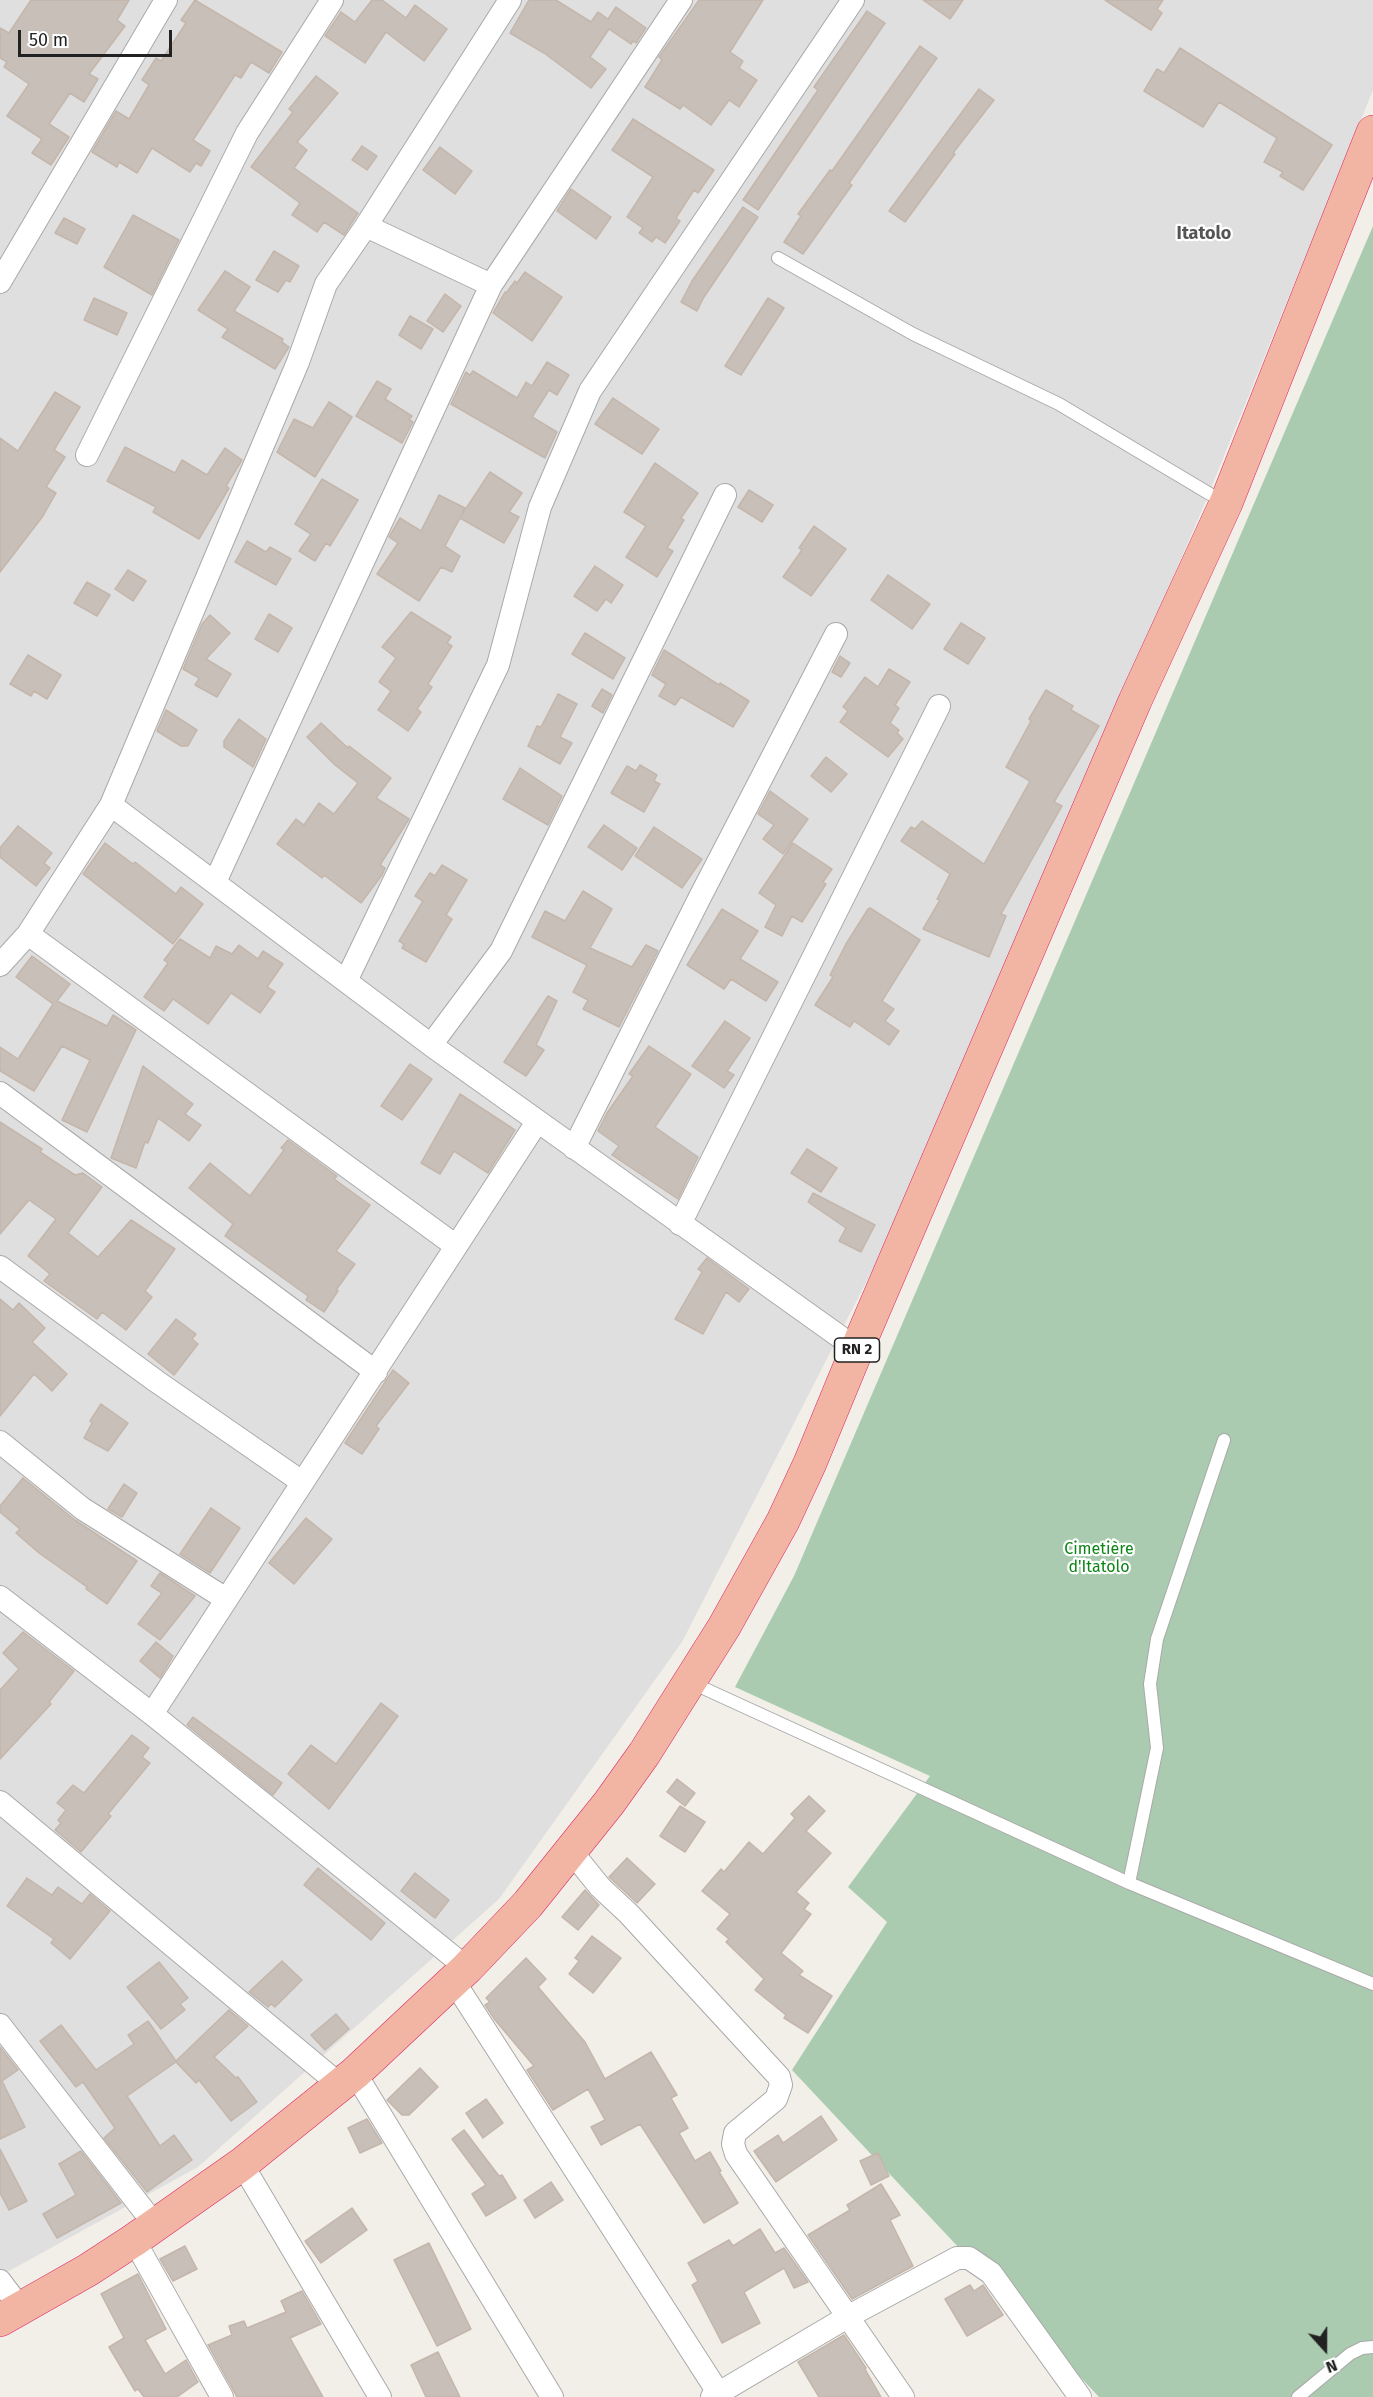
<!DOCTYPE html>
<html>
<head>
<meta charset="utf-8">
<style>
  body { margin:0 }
  #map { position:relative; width:1373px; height:2397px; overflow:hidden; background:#f2efe9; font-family:"Fira Sans",sans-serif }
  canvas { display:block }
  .north { position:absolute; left:1295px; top:2319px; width:60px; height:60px; -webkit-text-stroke:4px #fff; paint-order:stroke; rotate:159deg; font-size:16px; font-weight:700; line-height:24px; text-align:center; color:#222 }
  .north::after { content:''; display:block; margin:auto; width:21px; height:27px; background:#222; clip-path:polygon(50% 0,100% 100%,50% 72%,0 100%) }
  .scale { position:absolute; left:18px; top:30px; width:154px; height:27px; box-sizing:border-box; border:3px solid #222; border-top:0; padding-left:8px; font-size:18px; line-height:21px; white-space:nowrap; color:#222; -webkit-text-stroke:4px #fff; paint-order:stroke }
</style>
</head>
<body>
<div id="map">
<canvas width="1373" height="2397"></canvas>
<div class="north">N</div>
<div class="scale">50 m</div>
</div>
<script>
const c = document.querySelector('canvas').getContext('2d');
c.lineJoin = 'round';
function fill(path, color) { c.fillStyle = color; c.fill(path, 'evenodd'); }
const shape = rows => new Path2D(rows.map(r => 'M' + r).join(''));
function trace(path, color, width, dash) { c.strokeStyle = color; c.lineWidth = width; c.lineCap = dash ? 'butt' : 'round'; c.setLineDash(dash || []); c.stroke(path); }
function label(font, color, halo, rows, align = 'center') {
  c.font = font + ' "Fira Sans",sans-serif'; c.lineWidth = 4.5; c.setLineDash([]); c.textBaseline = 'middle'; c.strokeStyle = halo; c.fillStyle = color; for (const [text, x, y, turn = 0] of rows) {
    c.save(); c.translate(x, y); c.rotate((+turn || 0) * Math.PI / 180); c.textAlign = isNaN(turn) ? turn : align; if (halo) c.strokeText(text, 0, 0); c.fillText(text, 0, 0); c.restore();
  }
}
fill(shape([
  [0,0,1373,0,1373,90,1202,510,880,1255,682,1642,499,1899,198,2167,0,2276]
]), '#e0dfdf');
fill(shape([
  [1373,226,1373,2397,1099,2397,792,2070,887,1922,848,1887,930,1776,735,1687,794,1576]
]), '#aacbaf');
const building = shape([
  [31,0,129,0,117,20,125,26,89,74,98,79,84,102,70,93,49,124,69,137,51,165,32,153,42,139,7,116,29,84,4,67,7,62,0,58,0,28,9,33,31,0],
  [195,0,282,52,269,73,251,62,241,78,235,75,193,140,210,151,201,166,196,163,190,172,152,148,137,173,119,162,117,167,92,152,116,111,129,119,149,85,142,80,156,58,161,61,186,23,181,20,195,0],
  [372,0,382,0,406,18,415,5,447,29,424,61,386,32,365,63,325,36,341,12,355,22,372,0],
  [529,0,556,0,591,22,598,12,608,19,616,7,646,28,636,43,633,41,631,44,609,29,590,57,606,69,591,88,544,53,510,33,529,0],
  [699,0,763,0,730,52,743,61,739,68,757,80,739,107,729,100,711,125,683,105,680,109,645,87,662,60,659,57,699,0],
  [923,0,963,0,950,19,923,0],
  [1105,0,1163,0,1157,9,1162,13,1151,30,1105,0],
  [867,11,885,23,758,210,743,200,818,90,814,87,867,11],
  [920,46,937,58,849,183,852,185,803,254,784,242,801,216,798,214,830,170,832,171,920,46],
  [1180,48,1332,145,1303,190,1280,176,1283,172,1264,162,1277,138,1219,102,1203,127,1144,91,1157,69,1164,73,1180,48],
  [316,76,338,93,297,142,307,150,294,168,358,213,344,235,324,222,317,232,292,215,300,203,251,167,293,112,289,109,316,76],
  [979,89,994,100,953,153,955,154,905,222,889,211,979,89],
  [633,119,714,170,698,193,694,190,676,218,680,221,665,243,656,237,652,242,639,233,643,228,627,217,653,177,612,150,633,119],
  [362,146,377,156,367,170,352,160,362,146],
  [440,147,472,171,455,194,423,170,440,147],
  [571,189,611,217,596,239,557,211,571,189],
  [743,207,758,217,704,297,697,311,681,302,692,281,743,207],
  [133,215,179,240,152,295,104,267,133,215],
  [64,218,85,229,77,244,55,233,64,218],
  [274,251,299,266,290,282,286,280,278,292,256,280,274,251],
  [225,271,250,287,234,311,283,339,282,342,289,347,275,369,222,337,228,329,198,310,225,271],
  [525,272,562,297,532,341,493,313,505,292,506,293,515,281,517,283,525,272],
  [445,294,461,306,443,332,427,321,445,294],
  [94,298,127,313,117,335,84,320,94,298],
  [768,298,784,308,741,375,725,366,768,298],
  [410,316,433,329,421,349,399,335,410,316],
  [547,362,569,375,557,395,549,390,532,417,557,432,545,458,451,404,466,372,470,375,473,371,517,398,526,382,532,386,547,362],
  [377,381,391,389,385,399,412,416,409,420,413,422,402,443,356,416,377,381],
  [55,392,80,407,54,450,65,457,46,487,56,493,43,516,0,572,0,438,18,451,55,392],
  [613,398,659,429,642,454,595,424,613,398],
  [329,402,352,417,315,477,277,452,294,419,313,428,329,402],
  [125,447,175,473,182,460,207,475,225,448,242,460,226,486,229,488,199,539,153,512,156,507,107,481,125,447],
  [655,463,698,493,681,518,684,520,667,548,673,551,657,577,626,557,646,526,624,512,655,463],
  [490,472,522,493,509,512,519,517,504,543,460,518,445,546,460,556,452,572,441,567,419,601,377,574,398,543,389,537,400,518,421,531,439,495,465,508,461,516,490,472],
  [322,479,358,500,330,546,326,543,315,561,299,551,311,534,295,524,322,479],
  [749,490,773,505,762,522,738,507,749,490],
  [814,526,846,549,811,596,783,577,802,550,799,548,814,526],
  [247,541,266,552,270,547,291,559,276,585,235,562,247,541],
  [595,566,623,585,611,603,606,599,597,611,574,596,595,566],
  [128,570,146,581,133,601,115,589,128,570],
  [888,575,930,604,912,629,871,600,888,575],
  [87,582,110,595,97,616,74,603,87,582],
  [411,612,451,637,447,643,452,646,428,684,432,687,417,709,421,712,408,731,378,710,391,691,379,682,396,658,382,647,411,612],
  [269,614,292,628,278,652,255,639,269,614],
  [210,615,230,633,206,659,231,674,217,697,195,685,199,678,183,669,202,624,210,615],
  [961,623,985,638,968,664,944,649,961,623],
  [585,633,625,658,613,679,572,654,585,633],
  [664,650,719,685,720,683,749,701,733,727,681,697,675,705,659,696,666,684,652,675,664,650],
  [28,655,61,675,47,699,34,691,31,696,10,684,28,655],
  [840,656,850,663,841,677,832,672,840,656],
  [889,669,910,682,895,705,899,708,890,723,899,730,897,733,903,739,888,757,840,722,848,711,843,707,865,677,878,687,889,669],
  [602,689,612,695,603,713,592,706,602,689],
  [1046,690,1073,706,1071,710,1099,726,1054,802,1062,806,1001,914,1006,916,989,957,923,929,940,900,937,899,950,874,901,841,911,827,915,829,922,821,984,864,1030,781,1006,767,1031,721,1029,719,1046,690],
  [558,694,577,704,560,737,572,743,560,764,528,746,537,726,541,727,558,694],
  [166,710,197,730,188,746,181,746,157,731,166,710],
  [239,719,266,739,253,767,224,747,224,741,239,719],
  [321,723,348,748,349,746,391,778,376,798,409,819,380,865,385,868,382,875,361,903,324,875,322,878,277,844,296,819,304,825,319,803,334,814,358,783,335,765,307,737,321,723],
  [826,757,847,774,831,792,811,776,826,757],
  [640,765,657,775,654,781,660,784,644,812,611,793,627,766,636,771,640,765],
  [520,768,562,796,548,825,503,799,520,768],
  [770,791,808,819,783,854,763,839,774,825,758,814,770,791],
  [604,825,637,848,622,870,588,847,604,825],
  [18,826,52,853,44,863,50,868,36,886,0,857,0,848,18,826],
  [654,827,702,859,682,888,635,856,654,827],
  [105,843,133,864,135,862,176,894,181,887,203,904,173,944,83,874,105,843],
  [793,843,832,869,823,882,826,884,802,922,792,916,782,936,765,927,776,905,759,893,793,843],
  [442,865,467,880,446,915,452,919,426,962,402,948,404,944,399,941,423,901,415,896,430,873,435,876,442,865],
  [583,891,612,909,590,948,632,967,646,945,658,951,619,1027,583,1009,588,1000,573,992,587,965,532,937,545,911,565,921,583,891],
  [870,908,920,940,882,1001,894,1009,885,1021,899,1031,889,1045,854,1021,850,1027,815,1005,833,977,830,975,846,944,868,909,870,908],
  [722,909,758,931,740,959,778,982,766,1001,731,979,724,989,687,965,722,909],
  [180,939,210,958,216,946,232,954,239,945,258,959,263,951,283,964,267,987,275,992,260,1013,231,993,208,1024,173,999,164,1011,144,997,168,963,164,960,180,939],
  [32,956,70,984,57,1001,107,1026,113,1015,136,1030,87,1132,62,1120,90,1060,62,1046,34,1091,0,1071,0,1047,18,1059,53,1004,16,977,32,956],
  [548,996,557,1001,536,1045,544,1050,526,1076,504,1062,548,996],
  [725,1021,750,1038,727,1071,734,1075,724,1088,692,1066,725,1021],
  [649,1046,691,1074,655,1127,698,1157,678,1199,612,1155,619,1146,598,1131,607,1113,633,1076,629,1074,649,1046],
  [410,1064,432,1079,402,1120,381,1106,410,1064],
  [143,1066,193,1104,185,1114,201,1125,189,1141,158,1118,148,1143,145,1142,136,1168,111,1158,143,1066],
  [460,1094,515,1130,488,1173,454,1151,440,1174,421,1163,460,1094],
  [0,1122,42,1149,40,1152,75,1175,83,1173,102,1187,68,1233,98,1257,131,1220,175,1249,145,1291,152,1297,126,1330,102,1312,97,1319,44,1281,50,1274,28,1256,56,1219,29,1200,0,1234,0,1122],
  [288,1140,337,1176,334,1179,370,1205,336,1251,355,1264,336,1290,338,1291,324,1312,306,1300,308,1296,225,1236,233,1224,189,1188,210,1163,250,1196,284,1150,281,1148,288,1140],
  [807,1149,837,1168,821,1192,791,1173,807,1149],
  [813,1193,875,1225,861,1252,839,1241,846,1228,808,1202,813,1193],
  [707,1258,749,1289,739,1302,726,1292,703,1334,675,1319,702,1272,698,1269,707,1258],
  [0,1299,13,1310,19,1303,45,1328,32,1342,67,1374,52,1391,34,1374,0,1416,0,1299],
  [176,1319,196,1334,192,1339,198,1344,174,1375,148,1354,176,1319],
  [393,1370,409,1383,376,1426,379,1429,362,1454,345,1443,393,1370],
  [101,1404,128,1423,108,1451,84,1438,92,1423,90,1421,101,1404],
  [23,1478,75,1520,137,1561,107,1604,86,1589,87,1587,39,1553,16,1533,20,1529,0,1512,0,1506,23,1478],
  [124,1484,137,1493,122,1517,108,1509,124,1484],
  [211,1508,240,1528,210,1573,180,1554,211,1508],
  [306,1518,332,1539,294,1584,269,1563,306,1518],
  [160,1573,195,1596,160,1640,138,1624,162,1593,151,1586,160,1573],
  [23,1632,74,1671,49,1702,51,1704,0,1759,0,1690,19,1669,3,1653,23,1632],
  [156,1642,173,1656,160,1678,140,1661,156,1642],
  [381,1703,398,1716,329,1809,288,1774,311,1745,336,1764,381,1703],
  [193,1717,282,1783,273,1795,187,1725,193,1717],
  [132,1735,149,1748,142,1757,150,1763,108,1814,111,1816,81,1852,55,1830,61,1823,58,1820,66,1810,57,1803,73,1785,84,1793,132,1735],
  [677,1779,695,1793,685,1806,667,1792,677,1779],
  [809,1796,825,1811,806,1831,831,1853,796,1892,809,1903,804,1909,811,1914,781,1953,803,1971,799,1975,832,1996,808,2033,784,2018,786,2015,755,1990,764,1979,726,1942,729,1939,717,1929,730,1914,702,1891,721,1869,724,1872,749,1842,763,1854,795,1818,791,1814,809,1796],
  [680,1806,705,1822,685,1852,660,1836,680,1806],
  [627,1858,655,1884,637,1903,609,1877,627,1858],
  [318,1868,385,1923,371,1940,304,1885,318,1868],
  [415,1873,449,1900,435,1918,401,1891,415,1873],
  [27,1878,52,1895,58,1887,82,1904,90,1894,110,1911,70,1959,51,1943,54,1939,7,1906,27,1878],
  [585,1890,599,1905,578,1930,562,1917,585,1890],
  [592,1936,621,1958,593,1993,569,1974,579,1961,575,1958,592,1936],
  [526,1958,546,1979,538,1987,585,2042,605,2079,651,2052,677,2095,671,2098,688,2128,679,2133,695,2161,710,2152,721,2171,719,2172,738,2203,704,2223,640,2124,601,2145,591,2127,605,2120,588,2089,553,2110,527,2070,534,2066,495,2020,485,2005,490,2002,486,1998,526,1958],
  [282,1961,302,1980,275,2007,271,2004,268,2007,249,1992,282,1961],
  [159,1962,188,1998,180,2004,185,2010,161,2029,127,1987,159,1962],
  [229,2010,248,2026,214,2057,236,2078,238,2077,257,2102,231,2121,199,2080,196,2083,176,2062,127,2096,160,2146,174,2135,192,2160,147,2192,104,2138,115,2128,83,2082,76,2087,40,2041,61,2025,96,2070,134,2044,128,2035,148,2021,176,2061,229,2010],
  [336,2014,349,2029,325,2050,311,2035,336,2014],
  [0,2047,18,2070,2,2081,25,2127,0,2139,0,2047],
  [420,2068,438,2087,409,2115,402,2115,387,2100,420,2068],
  [486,2099,503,2123,483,2138,466,2113,486,2099],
  [821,2116,837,2140,776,2182,754,2151,778,2135,783,2143,821,2116],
  [367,2119,382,2143,360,2153,348,2128,367,2119],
  [464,2130,499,2176,502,2175,516,2198,486,2216,472,2194,486,2185,452,2139,464,2130],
  [0,2149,27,2201,9,2210,0,2193,0,2149],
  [81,2151,121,2203,57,2238,43,2214,76,2195,59,2164,81,2151],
  [878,2153,889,2176,871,2185,860,2161,878,2153],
  [551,2182,563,2200,535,2218,524,2200,551,2182],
  [881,2184,900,2215,890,2220,913,2266,852,2299,808,2235,850,2210,847,2205,881,2184],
  [352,2208,367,2230,321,2263,305,2241,352,2208],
  [760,2229,775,2253,784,2248,808,2282,794,2288,784,2268,744,2292,760,2323,722,2343,692,2285,698,2281,688,2263,729,2240,733,2246,760,2229],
  [429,2243,471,2329,437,2346,394,2260,429,2243],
  [185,2246,197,2269,173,2281,160,2259,185,2246],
  [138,2274,166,2329,145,2340,165,2374,186,2360,198,2382,177,2397,144,2397,138,2389,135,2391,109,2347,124,2338,101,2294,138,2274],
  [970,2285,974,2291,983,2285,1003,2315,967,2336,945,2299,970,2285],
  [302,2291,321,2324,290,2338,323,2397,237,2397,208,2345,232,2335,229,2326,244,2321,247,2328,286,2312,281,2301,302,2291],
  [844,2335,866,2368,865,2369,881,2397,819,2397,798,2362,844,2335],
  [438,2352,460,2397,426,2397,411,2365,438,2352]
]);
fill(building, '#c7bfb8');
trace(building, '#c4b6ab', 1.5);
const service = shape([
  [778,258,913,334,1059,404,1225,503],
  [690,1682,1129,1883,1373,1984],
  [1129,1883,1157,1748,1150,1684,1157,1639,1224,1440],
  [1298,2397,1350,2354,1362,2348,1373,2347]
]);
const minor = shape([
  [366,226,491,285],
  [0,282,166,0],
  [87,455,247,133,332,0],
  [111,805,431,1045,857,1349],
  [215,882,491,285,681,0],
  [28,934,456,1246],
  [0,965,28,934,111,805,298,362,326,284,366,226,510,0],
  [346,981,498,665,540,507,590,391,853,0],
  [431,1045,501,951,725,495],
  [0,1093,376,1372],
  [574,1148,700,897,836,634],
  [680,1224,939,706],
  [0,1267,156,1381,302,1482],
  [0,1442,83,1509,226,1599],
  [0,1597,152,1714,467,1968],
  [152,1714,537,1122],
  [0,1802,340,2085],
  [571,1851,600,1887,629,1914,779,2077,781,2085,776,2099,735,2133,733,2144,736,2154,903,2397],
  [453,1980,721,2397],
  [0,2025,155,2225],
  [355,2073,552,2397],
  [242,2164,380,2397],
  [134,2240,222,2397],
  [0,2281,21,2309],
  [712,2397,849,2316,957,2258,969,2258,991,2273,1080,2397]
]);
const trunk = shape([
  [0,2320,88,2270,134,2240,242,2164,355,2073,467,1968,528,1904,609,1803,644,1754,724,1627,783,1521,810,1463,857,1349,1135,701,1226,503,1373,132]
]);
trace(service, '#a9a9a9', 14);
trace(minor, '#a9a9a9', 24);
trace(trunk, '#dc2a67', 34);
trace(service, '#fff', 12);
trace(minor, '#fff', 22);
trace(trunk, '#f2b4a3', 33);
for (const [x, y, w] of [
  [857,1350,45]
]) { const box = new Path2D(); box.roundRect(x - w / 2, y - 12, w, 24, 4.5); c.fillStyle = '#fff'; c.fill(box); trace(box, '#222', 1.5); }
label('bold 15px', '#222', null, [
  ["RN 2",857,1350]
]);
label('16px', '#0c8416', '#fff', [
  ["Cimetière",1099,1550],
  ["d'Itatolo",1099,1568]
]);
label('bold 18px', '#555', '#fff', [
  ["Itatolo",1204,234]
]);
</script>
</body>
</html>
